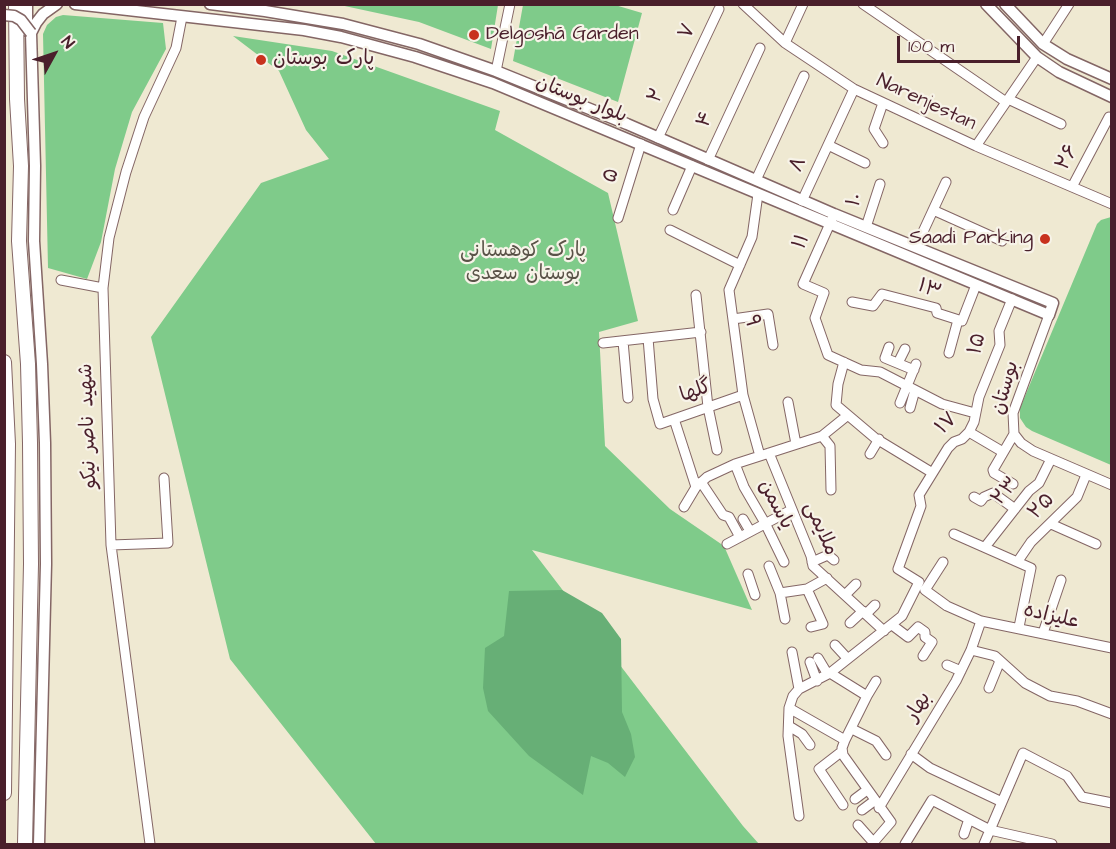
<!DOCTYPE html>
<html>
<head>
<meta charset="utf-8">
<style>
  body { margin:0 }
  #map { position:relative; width:1116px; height:849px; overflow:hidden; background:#efe9d2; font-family:"Architects Daughter",sans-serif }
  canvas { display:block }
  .frame { position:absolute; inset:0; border:6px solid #4a1f2b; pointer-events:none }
  .north { position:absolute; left:24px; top:24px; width:60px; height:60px; -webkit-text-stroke:4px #f7f3e8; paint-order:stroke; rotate:50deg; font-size:16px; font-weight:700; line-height:24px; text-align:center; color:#4a1f2b }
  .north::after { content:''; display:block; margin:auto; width:21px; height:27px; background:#4a1f2b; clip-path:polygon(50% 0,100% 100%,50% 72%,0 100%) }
  .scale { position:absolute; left:897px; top:36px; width:123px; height:27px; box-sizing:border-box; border:3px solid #4a1f2b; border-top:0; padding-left:8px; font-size:18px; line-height:21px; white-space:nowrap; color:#4a1f2b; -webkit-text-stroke:4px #f7f3e8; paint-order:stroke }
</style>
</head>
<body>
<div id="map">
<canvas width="1116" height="849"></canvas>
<div class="frame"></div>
<div class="north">N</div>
<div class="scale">100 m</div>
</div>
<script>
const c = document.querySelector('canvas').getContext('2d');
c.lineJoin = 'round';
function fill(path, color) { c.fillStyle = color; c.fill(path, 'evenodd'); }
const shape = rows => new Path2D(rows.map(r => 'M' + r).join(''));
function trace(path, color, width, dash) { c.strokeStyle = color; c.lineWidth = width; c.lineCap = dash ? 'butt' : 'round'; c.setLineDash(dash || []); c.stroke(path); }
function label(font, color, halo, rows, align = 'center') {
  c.font = font + ' "Architects Daughter","Playpen Sans Arabic",sans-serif'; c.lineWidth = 4.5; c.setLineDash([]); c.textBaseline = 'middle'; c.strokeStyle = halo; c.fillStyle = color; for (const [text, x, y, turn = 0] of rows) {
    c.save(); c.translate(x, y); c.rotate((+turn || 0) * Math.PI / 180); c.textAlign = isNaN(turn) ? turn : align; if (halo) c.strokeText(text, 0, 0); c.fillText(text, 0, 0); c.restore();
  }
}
fill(shape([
  [340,5,498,5,491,49,419,22],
  [523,5,615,5,642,13,618,102,513,61],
  [63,15,163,23,166,49,132,112,115,169,101,242,87,279,48,268,43,34,47,25,56,17],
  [233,36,332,51,500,111,495,130,608,193,638,321,599,332,605,446,670,509,724,546,752,610,532,550,743,826,759,844,376,844,230,659,151,337,261,183,329,159,306,130,279,71],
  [1111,217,1112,217,1111,465,1032,431,1026,427,1020,418,1020,408,1097,224,1101,220]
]), '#7fcb8a');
fill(shape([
  [562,590,602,613,621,639,622,712,631,734,635,757,625,777,608,763,591,756,583,795,529,756,488,711,483,688,485,648,504,636,509,591]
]), '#67af76');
const minor = shape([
  [743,4,785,43,854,89,976,146,1112,204],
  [863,4,1006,102],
  [785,43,803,4],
  [1043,44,1069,4],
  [496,71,510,4],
  [1008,99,1061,124],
  [883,103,874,129,883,143],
  [658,138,719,9],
  [828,145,865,163],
  [976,146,1037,57],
  [708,160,760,48],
  [756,180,804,76],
  [1072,187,1109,117],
  [758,194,752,237,729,290,743,395,760,456],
  [802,201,854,89],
  [673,210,692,166],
  [933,210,1002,241],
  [618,218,641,144],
  [832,219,803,284,824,293,815,318,828,355,861,370,880,372,942,404,975,413],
  [866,227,880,184],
  [670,230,740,265],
  [916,247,946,182],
  [61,280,103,288],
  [696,295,708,407,717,450],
  [852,302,873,306,882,294,936,308,937,313,962,321,976,285],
  [1049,315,1013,413,1014,434,1021,443,1033,451,1112,485],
  [733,319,768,314,773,345],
  [648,338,653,399,660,424,743,395],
  [623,341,628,398],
  [603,343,701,332],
  [889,347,885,358,914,370],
  [949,353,958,320],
  [844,362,838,384,836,405,875,438,931,472],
  [898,363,905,349],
  [788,402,796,444],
  [900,403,916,364],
  [910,408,915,390],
  [674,419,696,487],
  [969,432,1003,452],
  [822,436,830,446,831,490],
  [769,453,811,556,813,566,884,631],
  [870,454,879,439],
  [735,464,744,487,765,523,784,562],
  [701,482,723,515,729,517,740,537],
  [1013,484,994,473,993,470,1014,434],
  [974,497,981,501,984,497,993,493,1015,509],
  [684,507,696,487,707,477,735,464,822,436,848,415],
  [743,519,750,531],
  [1051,524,1096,544],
  [954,534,1031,568,1019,627],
  [727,544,791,510],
  [111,545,168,543,164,478],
  [985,547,1029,491,1039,483,1051,459],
  [1018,561,1031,542,1077,497,1086,475],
  [812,562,828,555,834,560],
  [943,562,925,590,947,606,981,621,1112,648],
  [769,566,780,593,785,619],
  [748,574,755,595],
  [807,589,823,624,811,627],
  [780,593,807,589,827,578],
  [845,595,856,584],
  [866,614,875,605],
  [850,623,863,611],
  [892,625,908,637,918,627,925,632,925,637,932,642,923,656],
  [1043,633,1061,580],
  [835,645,847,658],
  [971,650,995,656,1025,683,1050,696,1077,701,1112,714],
  [792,652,799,689],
  [818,658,827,673],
  [810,662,817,681],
  [947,665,961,671],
  [830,673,867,696],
  [989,688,1000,661],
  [789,708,845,740,842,748,843,755,891,822,872,844],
  [789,726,802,734,810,745],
  [852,729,876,741,886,755],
  [845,740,867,696,876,681],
  [841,752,819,769,843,805],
  [911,754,930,768,1002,802],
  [855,799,867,790],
  [879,808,956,681,971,650,981,621],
  [862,810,874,801],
  [799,816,788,736,789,708,793,696,799,689,830,673,902,616,919,582,898,569,921,506,919,495,948,448,954,442,962,439,969,432,974,422,979,397,1000,345,999,331,1012,299],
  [858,825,874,843],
  [964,834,969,819],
  [150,844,111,545,103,288,109,238,126,172,144,117,176,48,182,17],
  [905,844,932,800,990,830,1052,844],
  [984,844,1023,753,1067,776,1082,797,1112,803]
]);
const major = shape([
  [27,4,27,31],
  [75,4,304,30,341,37,415,57,493,83,1049,315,1053,303,834,214,627,124,496,71,419,44,343,24,265,11,210,4],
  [986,4,1037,57,1059,72,1112,97],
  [1005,4,1043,44,1067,59,1112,79],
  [39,844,46,564,45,443,42,364,34,241,35,166,31,33,36,23,43,14,57,4]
]);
const highway = shape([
  [16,4,17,99,21,166,19,241,28,364,30,443,31,564,25,844],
  [4,362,8,444,4,793]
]);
trace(minor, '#846665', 11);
trace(major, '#846665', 13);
trace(highway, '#846665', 16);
trace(minor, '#fff', 9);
trace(major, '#fff', 10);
trace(highway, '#fff', 14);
const majorBridge = shape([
  [4,15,14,16,21,20,31,33]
]);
trace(majorBridge, '#846665', 13, []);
trace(majorBridge, '#fff', 10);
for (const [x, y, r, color] of [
  [474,35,6,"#c8321e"],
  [261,60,6,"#c8321e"],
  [1045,239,6,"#c8321e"]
]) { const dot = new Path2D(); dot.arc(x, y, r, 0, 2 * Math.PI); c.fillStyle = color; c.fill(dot); trace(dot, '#f7f3e8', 2); }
label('20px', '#4a1f2b', '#f7f3e8', [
  ["۷",688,32,-64],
  ["۲",657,96,-65],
  ["بلوار بوستان",581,100,22],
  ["Narenjestan",926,103,25],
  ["۴",706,120,-65],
  ["۲۶",1068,158,-62],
  ["۸",799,165,-65],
  ["۵",612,176,-73],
  ["۱۰",856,200,-72],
  ["۱۱",802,242,-66],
  ["۱۳",929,290,22],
  ["۹",751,321,83],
  ["۱۵",978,344,-76],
  ["بوستان",1006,388,-74],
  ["گلها",696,392,-19],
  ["۱۷",947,424,-45],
  ["شهید ناصر نیکو",89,426,-92],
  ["۲۳",1006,492,-49],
  ["یاسمن",775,505,62],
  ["۲۵",1042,507,-45],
  ["ملایمی",820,529,66],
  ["علیزاده",1051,617,13],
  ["بهار",919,707,-59]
]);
label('20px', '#4a1f2b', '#f7f3e8', [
  ["Delgoshā Garden",486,35],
  ["پارک بوستان",273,60],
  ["Saadi Parking",1033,239,"right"]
], 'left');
label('20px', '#5a5348', '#f7f3e8', [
  ["پارک کوهستانی",523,252],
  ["بوستان سعدی",523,275]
]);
</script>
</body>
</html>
